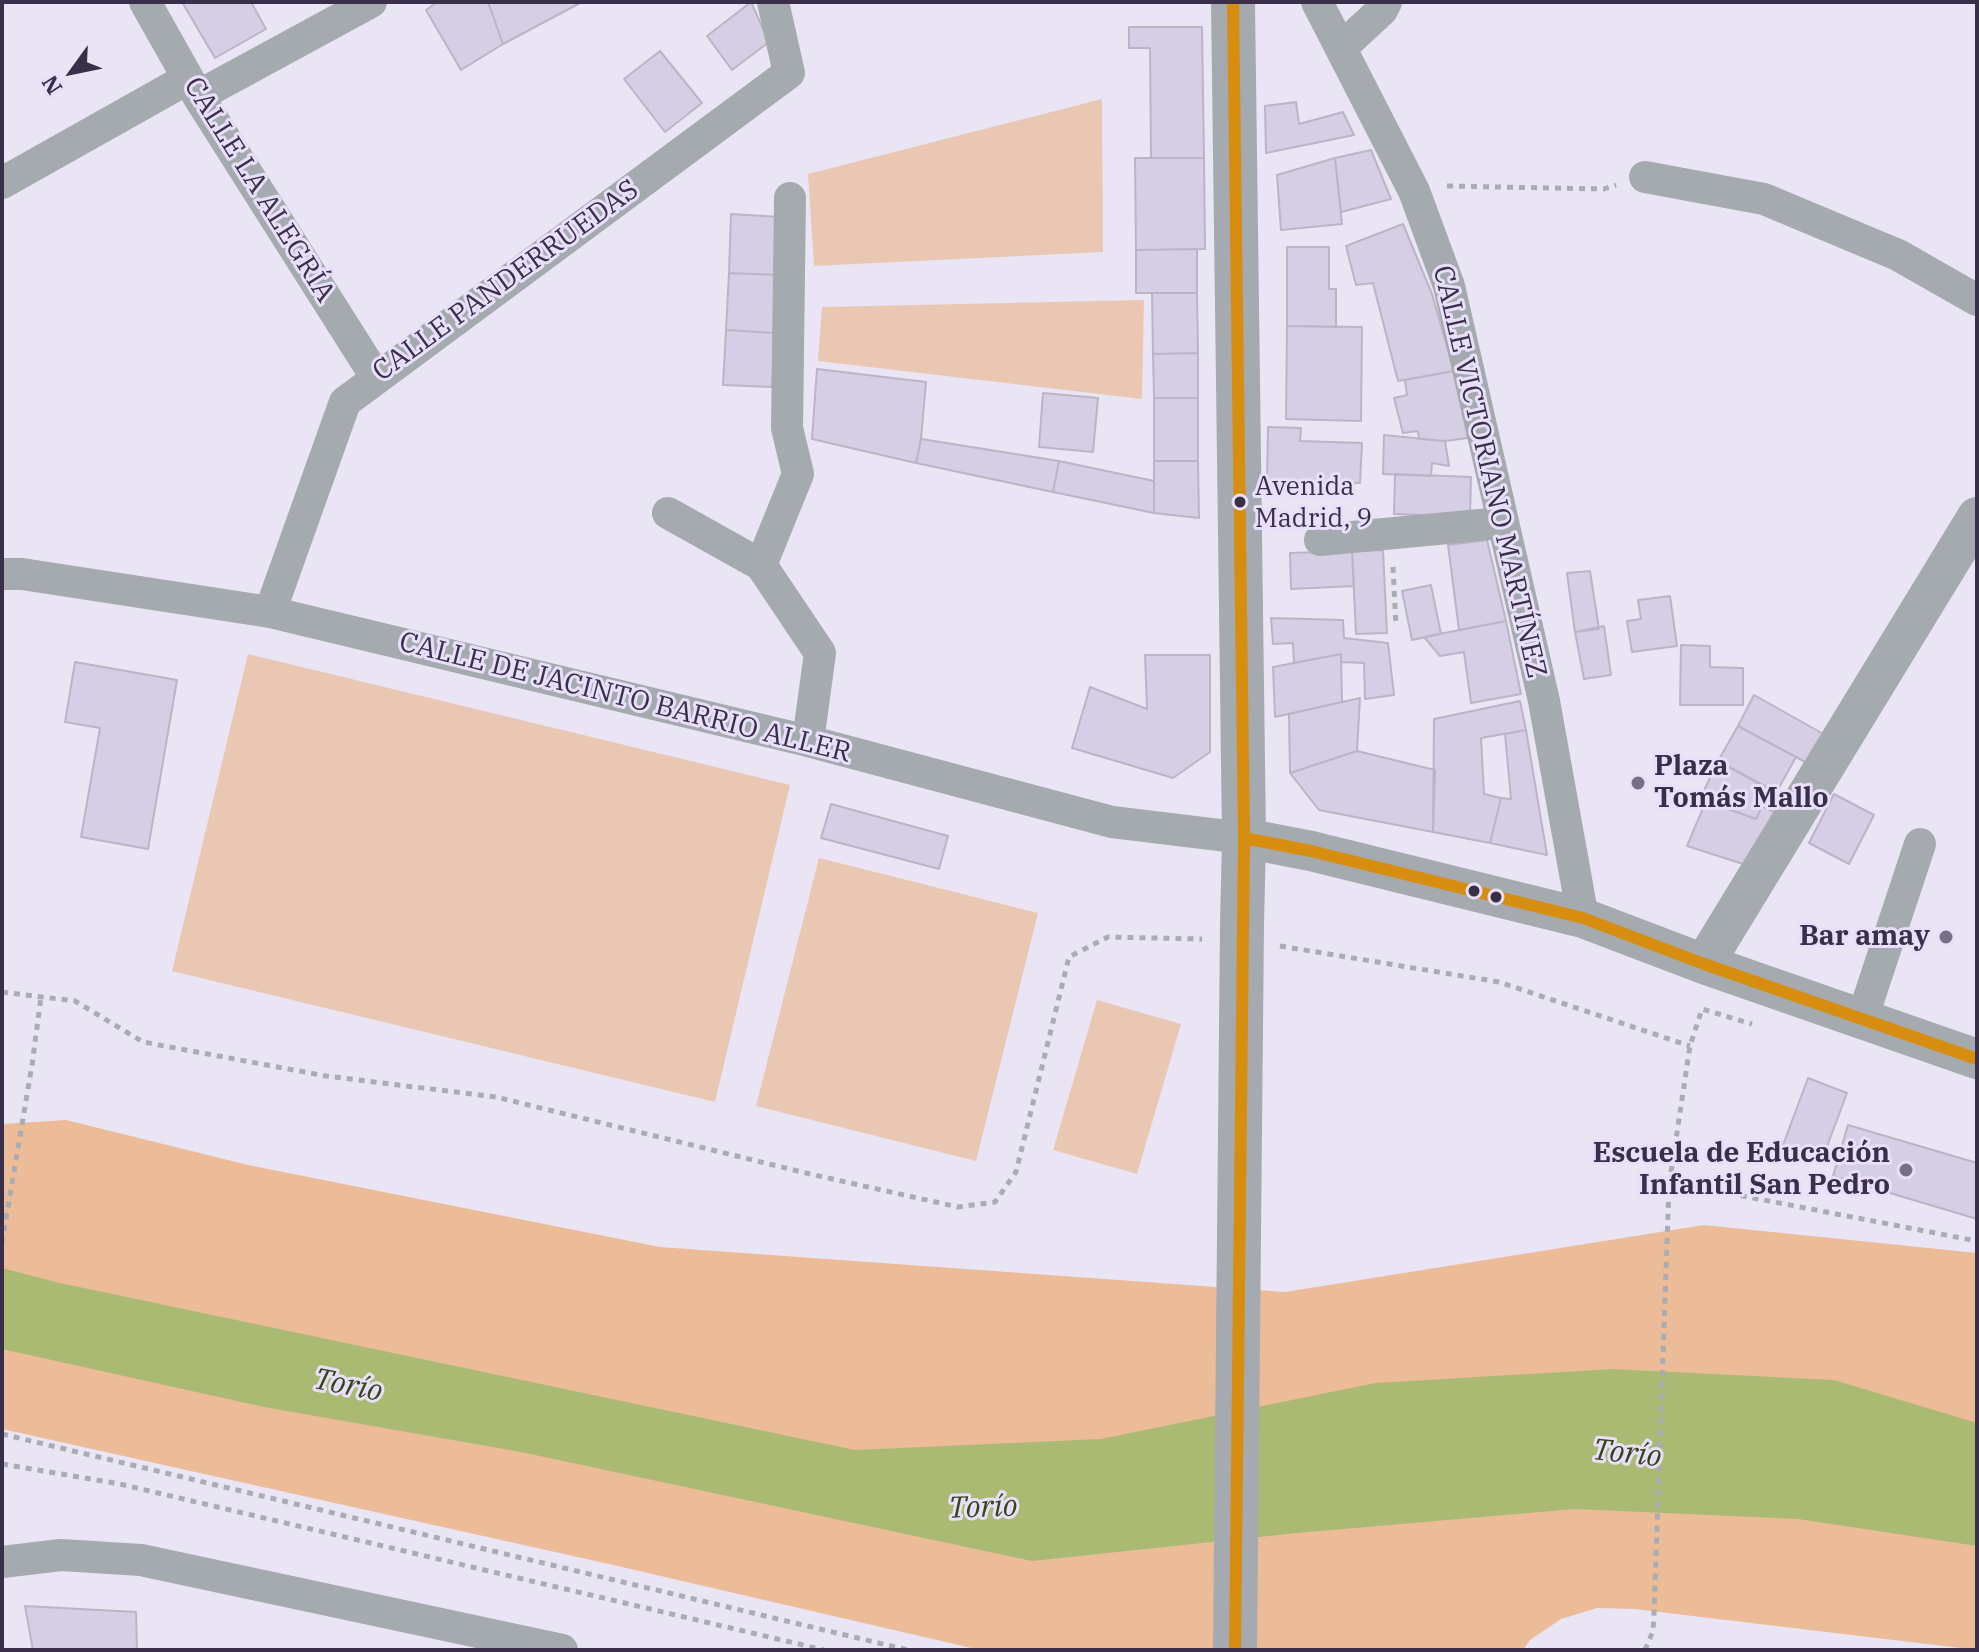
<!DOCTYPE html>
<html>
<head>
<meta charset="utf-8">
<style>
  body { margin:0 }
  #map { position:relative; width:1979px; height:1652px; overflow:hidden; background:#eae5f4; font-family:"IBM Plex Serif",serif }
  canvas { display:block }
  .frame { position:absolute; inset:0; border:4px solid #392f49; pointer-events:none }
  .north { position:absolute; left:32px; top:32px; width:80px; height:80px; -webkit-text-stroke:6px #e8dffa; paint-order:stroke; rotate:237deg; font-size:22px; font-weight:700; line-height:32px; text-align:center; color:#392f49 }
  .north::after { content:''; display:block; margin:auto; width:28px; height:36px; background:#392f49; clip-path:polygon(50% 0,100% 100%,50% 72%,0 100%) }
</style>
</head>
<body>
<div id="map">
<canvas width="1979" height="1652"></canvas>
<div class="frame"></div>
<div class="north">N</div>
</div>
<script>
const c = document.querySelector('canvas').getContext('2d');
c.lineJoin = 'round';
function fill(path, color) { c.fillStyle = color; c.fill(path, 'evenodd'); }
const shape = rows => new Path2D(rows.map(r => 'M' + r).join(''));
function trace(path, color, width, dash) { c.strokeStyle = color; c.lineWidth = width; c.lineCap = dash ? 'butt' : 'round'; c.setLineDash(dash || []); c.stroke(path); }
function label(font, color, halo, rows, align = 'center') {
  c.font = font + ' "IBM Plex Serif",serif'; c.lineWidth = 6; c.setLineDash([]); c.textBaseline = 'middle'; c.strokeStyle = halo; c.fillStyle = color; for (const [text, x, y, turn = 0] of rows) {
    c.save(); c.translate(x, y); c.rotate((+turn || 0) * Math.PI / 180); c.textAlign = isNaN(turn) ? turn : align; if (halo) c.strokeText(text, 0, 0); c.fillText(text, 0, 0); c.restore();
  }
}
fill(shape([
  [1102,99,1103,252,814,266,808,174],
  [1144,300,1142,399,818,361,822,307],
  [248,654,790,785,715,1102,172,971],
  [819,858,1038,913,976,1161,756,1106],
  [1097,1000,1181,1024,1137,1174,1053,1150]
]), '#e9c7b3');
fill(shape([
  [66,1120,248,1165,660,1247,1285,1292,1704,1225,1977,1253,1977,1650,1634,1609,1597,1608,1561,1619,1530,1640,1523,1650,980,1650,609,1564,2,1429,2,1124]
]), '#ecbb98');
fill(shape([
  [2,1268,60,1283,855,1450,1101,1439,1375,1383,1613,1369,1834,1380,1977,1423,1977,1546,1798,1519,1575,1509,1297,1533,1032,1561,521,1452,264,1407,2,1349]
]), '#abba72');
const building = shape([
  [182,2,251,2,266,29,215,58,182,2],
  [437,2,488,2,503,44,461,70,426,10,437,2],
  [488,2,582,2,503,44,488,2],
  [751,2,769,42,732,70,707,36,751,2],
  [1129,27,1202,27,1204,158,1151,158,1150,48,1129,48,1129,27],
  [660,51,702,103,665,132,624,79,660,51],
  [1296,102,1299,124,1343,112,1354,135,1266,153,1265,106,1296,102],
  [1371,150,1391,199,1341,212,1335,158,1371,150],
  [1135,158,1204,158,1205,249,1136,250,1135,158],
  [1335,158,1342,224,1281,230,1277,175,1335,158],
  [731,214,780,217,778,275,729,273,731,214],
  [1403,224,1432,294,1454,371,1398,381,1373,283,1356,285,1346,246,1403,224],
  [1287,247,1329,247,1329,289,1336,289,1336,327,1287,326,1287,247],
  [1197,249,1197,293,1136,293,1136,250,1197,249],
  [729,273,778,275,775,333,726,330,729,273],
  [1152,293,1197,293,1198,353,1153,354,1152,293],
  [1287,326,1362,327,1361,421,1286,419,1287,326],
  [726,330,775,333,772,387,723,385,726,330],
  [1198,353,1198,398,1154,398,1153,354,1198,353],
  [817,369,926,382,921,439,916,463,812,439,817,369],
  [1454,371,1468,438,1445,441,1419,439,1418,431,1403,433,1394,398,1407,395,1405,380,1454,371],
  [1043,393,1098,398,1093,452,1039,447,1043,393],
  [1154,398,1198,398,1198,461,1154,461,1154,398],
  [1268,427,1301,428,1300,441,1362,443,1360,483,1267,480,1268,427],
  [1384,435,1445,441,1449,466,1432,463,1431,476,1383,474,1384,435],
  [921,439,1059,461,1053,492,916,463,921,439],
  [1059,461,1154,481,1154,513,1053,492,1059,461],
  [1154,461,1198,461,1199,518,1154,513,1154,461],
  [1395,474,1471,477,1470,517,1394,514,1395,474],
  [1487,540,1506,621,1459,630,1448,545,1487,540],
  [1383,550,1387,633,1356,634,1352,551,1383,550],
  [1352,551,1354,586,1291,589,1290,553,1352,551],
  [1590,571,1599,629,1575,632,1567,573,1590,571],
  [1431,585,1441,634,1412,640,1402,591,1431,585],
  [1670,596,1677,646,1632,652,1627,621,1641,619,1638,600,1670,596],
  [1271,618,1343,620,1344,638,1388,643,1394,695,1365,699,1364,663,1341,662,1341,654,1294,663,1293,643,1273,644,1271,618],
  [1506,621,1521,694,1471,703,1464,652,1440,656,1424,637,1506,621],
  [1604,626,1611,675,1584,679,1575,632,1604,626],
  [1681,645,1710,646,1710,667,1743,668,1743,705,1680,705,1681,645],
  [1341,654,1342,702,1275,717,1273,667,1341,654],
  [1145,655,1210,655,1210,752,1173,778,1072,748,1090,687,1147,709,1145,655],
  [75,662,177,680,148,849,81,837,100,728,65,722,75,662],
  [1754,695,1827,736,1811,765,1738,726,1754,695],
  [1360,698,1357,751,1290,773,1289,714,1360,698],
  [1520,701,1526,730,1481,738,1484,794,1501,798,1490,843,1433,832,1434,719,1520,701],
  [1738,726,1796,757,1776,793,1718,761,1738,726],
  [1526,730,1547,855,1490,843,1501,798,1511,799,1505,734,1526,730],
  [1357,751,1435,770,1433,832,1319,810,1290,773,1357,751],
  [1718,761,1770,789,1756,819,1700,799,1718,761],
  [1834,794,1874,815,1849,864,1809,843,1834,794],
  [1706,801,1756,819,1762,806,1778,814,1743,864,1687,846,1706,801],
  [831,804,948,836,939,869,821,838,831,804],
  [1808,1078,1847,1093,1822,1160,1783,1145,1808,1078],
  [1848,1125,1977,1163,1977,1219,1833,1176,1848,1125],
  [25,1606,136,1612,137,1650,33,1650,25,1606]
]);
fill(building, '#d6cee4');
trace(building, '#bbb4c7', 2);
trace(shape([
  [1447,186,1604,189,1616,185],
  [1393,567,1396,626],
  [1280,946,1499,982,1690,1046],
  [2,992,75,1001,143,1042,326,1076,496,1097,810,1174,958,1207,995,1202,1016,1172,1069,957,1108,937,1202,939],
  [1670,1182,1977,1241],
  [2,1243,32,1065,41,997],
  [2,1434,908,1650],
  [2,1464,120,1484,824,1650],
  [1645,1650,1653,1631,1654,1613,1669,1186,1690,1046,1702,1009,1752,1024]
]), '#a9acb2', 5, [6, 6]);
trace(shape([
  [145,2,198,96,376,377],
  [1317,2,1414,191,1449,286,1544,701,1583,918],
  [1341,48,1382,10,1386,2],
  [198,96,371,2],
  [1645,177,1764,199,1898,255,1977,300],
  [2,183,187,79],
  [790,198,787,428,798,474,761,565,820,653,808,741],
  [668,513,761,565],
  [1320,540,1501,523],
  [2,574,22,574,270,612,808,741,1112,822,1244,838],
  [270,612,345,402,789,73,773,2],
  [1862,1019,1920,844],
  [2,1562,61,1555,141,1560,562,1650]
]), '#a5aaaf', 32);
trace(shape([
  [1244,838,1311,851,1583,918,1704,964,1977,1059],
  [1704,964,1977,517]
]), '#a5aaaf', 40);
trace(shape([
  [1233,2,1244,838,1242,924]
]), '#a4aab0', 44);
trace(shape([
  [1235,1650,1242,924]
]), '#a4aab0', 44);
trace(shape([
  [1233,2,1244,838,1235,1650],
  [1244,838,1311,851,1583,918,1704,964,1977,1059]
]), '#d78d0f', 12);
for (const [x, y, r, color] of [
  [1240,502,7,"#392f49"],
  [1638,783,8,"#776f85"],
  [1474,891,7,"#392f49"],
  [1496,897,7,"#392f49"],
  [1946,937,8,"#776f85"],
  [1906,1170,8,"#776f85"]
]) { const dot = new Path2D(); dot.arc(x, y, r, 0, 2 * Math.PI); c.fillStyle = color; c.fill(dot); trace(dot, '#e8dffa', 3); }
label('26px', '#392f49', '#e8dffa', [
  ["Avenida",1255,487],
  ["Madrid, 9",1255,519]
], 'left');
label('28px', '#392f49', '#e8dffa', [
  ["CALLE LA ALEGRÍA",259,190,58],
  ["CALLE PANDERRUEDAS",506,281,-36],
  ["CALLE VICTORIANO MARTÍNEZ",1489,472,77],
  ["CALLE DE JACINTO BARRIO ALLER",625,698,14]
]);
label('bold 28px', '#392f49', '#e8dffa', [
  ["Plaza",1654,767,"left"],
  ["Tomás Mallo",1654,799,"left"],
  ["Bar amay",1930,937],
  ["Escuela de Educación",1890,1154],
  ["Infantil San Pedro",1890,1186]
], 'right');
label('italic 30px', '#384217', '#e8dffa', [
  ["Torío",348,1386,11],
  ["Torío",1627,1454,6],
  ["Torío",983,1508,-2]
]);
</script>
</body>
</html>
